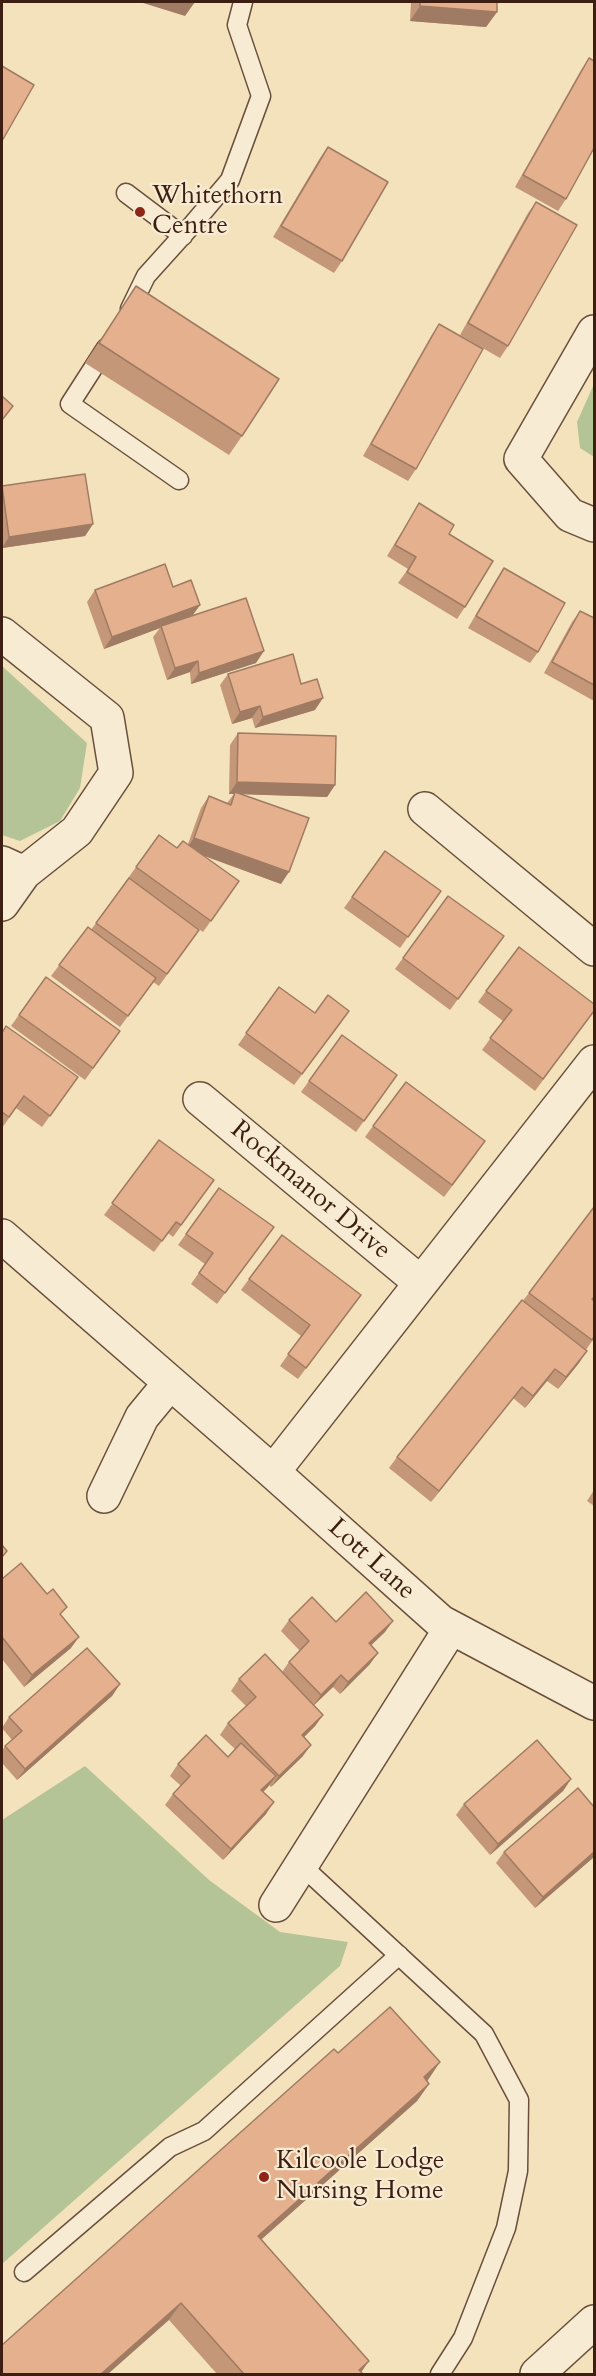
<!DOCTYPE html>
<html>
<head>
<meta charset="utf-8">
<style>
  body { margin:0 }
  #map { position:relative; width:596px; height:2376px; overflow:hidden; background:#f3e2bc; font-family:Cardo,serif }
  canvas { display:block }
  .frame { position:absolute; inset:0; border:3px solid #3d1e12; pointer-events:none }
</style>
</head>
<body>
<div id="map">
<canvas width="596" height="2376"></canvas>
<div class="frame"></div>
</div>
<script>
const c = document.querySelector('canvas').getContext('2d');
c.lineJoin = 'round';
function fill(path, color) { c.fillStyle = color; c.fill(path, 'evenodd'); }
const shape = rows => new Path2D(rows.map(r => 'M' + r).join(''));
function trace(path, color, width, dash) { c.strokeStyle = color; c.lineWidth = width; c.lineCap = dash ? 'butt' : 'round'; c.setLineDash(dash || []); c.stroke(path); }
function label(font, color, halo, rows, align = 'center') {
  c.font = font + ' Cardo,serif'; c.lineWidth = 4.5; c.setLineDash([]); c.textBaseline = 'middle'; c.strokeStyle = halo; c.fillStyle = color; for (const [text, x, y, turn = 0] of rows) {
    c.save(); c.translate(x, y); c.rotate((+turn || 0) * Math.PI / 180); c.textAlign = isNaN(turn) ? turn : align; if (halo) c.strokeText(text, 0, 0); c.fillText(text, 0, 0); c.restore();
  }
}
fill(shape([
  [594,384,594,457,580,448,577,422],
  [2,666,87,743,80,788,60,821,20,841,2,835],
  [85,1766,209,1880,280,1932,348,1942,340,1966,2,2264,2,1820]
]), '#b5c496');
const service = shape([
  [126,193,183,236],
  [130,309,146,276,192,225,230,180,261,96,237,25,243,2],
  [106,348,70,404,179,480],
  [301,1865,484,2034,519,2100,518,2171,506,2228,463,2338,440,2374],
  [24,2272,170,2147,204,2131,399,1955]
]);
const minor = shape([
  [594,332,521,459,570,515,594,525],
  [2,634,107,718,116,773,77,831,24,873,2,863],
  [425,809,594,949],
  [2,904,24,873],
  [200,1099,421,1283],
  [2,1236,273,1472,441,1622,594,1703],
  [273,1472,594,1062],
  [104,1496,142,1417,170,1383],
  [276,1905,451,1628],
  [537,2374,594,2322]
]);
trace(service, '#6a4f3c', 21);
trace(minor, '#6a4f3c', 36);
trace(service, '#f7ecd3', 18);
trace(minor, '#f7ecd3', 33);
fill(shape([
  [411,2,497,2,497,12,486,27,410,21],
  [589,58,566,199,558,211,515,187,581,70],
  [328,147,342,261,334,273,273,237,320,158],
  [536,202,508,346,500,358,460,335,528,213],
  [136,286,242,436,229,455,85,363],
  [439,324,416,469,408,481,363,456,431,336],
  [2,486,93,524,85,536,2,548],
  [419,503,449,534,465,607,457,619,398,583,408,569,387,556],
  [504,568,538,652,530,663,468,628,496,580],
  [173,587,200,605,192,616,256,663,191,684,190,672,167,680,153,637,160,628,104,649,87,602,95,590],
  [580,611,594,618,594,701,544,673,572,622],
  [228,674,301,684,315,710,255,728,252,718,232,724,220,685],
  [238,733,335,785,327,797,243,794,281,884,204,856,239,881,203,932,176,913,199,930,159,986,153,982,120,1027,51,976,88,927,91,930,159,835,177,848,188,844,201,808,209,796,227,803,234,794,229,794,230,745],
  [385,851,441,891,400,948,344,908],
  [448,896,504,936,450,1010,395,969],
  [46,977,120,1031,85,1080,11,1026],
  [279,987,315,1013,341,1023,294,1085,238,1045],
  [486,991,594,1011,535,1091,482,1050,503,1021,478,1002],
  [2,1033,78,1077,42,1127,16,1108,2,1128],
  [342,1035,397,1075,356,1132,301,1092],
  [373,1126,477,1153,444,1197,365,1137],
  [159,1140,214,1180,173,1237,168,1233,154,1252,104,1215],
  [219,1188,274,1227,217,1304,191,1284,205,1264,178,1245],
  [249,1279,361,1295,298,1379,280,1366,301,1336,241,1290],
  [529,1293,593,1300,594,1338,586,1350,579,1363,558,1389,547,1381,525,1408,513,1398,431,1502,389,1468,397,1457],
  [594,1490,594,1506,587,1501],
  [2,1579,61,1615,71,1648,24,1687,2,1659],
  [289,1620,336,1622,385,1632,371,1645,370,1664,340,1694,333,1687,314,1705,323,1715,315,1726,304,1737,303,1756,271,1787,269,1785,263,1792,266,1814,223,1860,165,1805,173,1794,181,1786,170,1776,178,1764,228,1757,235,1749,220,1735,228,1723,246,1706,231,1691,239,1679,282,1672,289,1662,300,1651,281,1631],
  [120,1684,112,1696,17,1780,2,1763,2,1751,5,1746,12,1740,2,1728,9,1717],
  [571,1779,563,1791,490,1855,456,1815,464,1804],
  [594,1807,594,1857,535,1908,496,1863,504,1852],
  [338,2053,428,2080,427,2081,429,2084,417,2101,262,2239,363,2374,217,2374,169,2320]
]), '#c59779');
fill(shape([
  [140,2,195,2,185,16],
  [420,6,497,12,486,27,410,21],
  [93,524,85,536,2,548,9,537],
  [200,605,192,616,161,626,160,628,104,649,112,637],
  [264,651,256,663,191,684,199,673],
  [198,661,190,672,167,680,175,668],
  [323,698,315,710,255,728,263,717],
  [260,706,252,718,232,724,240,712],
  [237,782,335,785,327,797,234,794,235,792,234,794,229,794],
  [194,838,289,872,281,884,186,849],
  [587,1351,579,1363,558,1389,566,1377],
  [555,1369,547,1381,525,1408,533,1396],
  [522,1387,513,1398,431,1502,439,1491],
  [393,1621,385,1632,361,1655,369,1643],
  [79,1637,71,1648,24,1687,32,1675],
  [378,1653,370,1664,340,1694,348,1682],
  [341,1675,333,1687,312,1707,321,1695],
  [120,1684,112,1696,17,1780,25,1769],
  [323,1715,315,1726,294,1747,302,1735],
  [311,1745,303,1756,271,1787,279,1776],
  [276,1776,268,1787,253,1802,261,1790],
  [571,1779,563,1791,490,1855,498,1844],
  [274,1802,266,1814,223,1860,231,1849],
  [594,1852,594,1857,535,1908,543,1897],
  [440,2062,428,2080,411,2094,424,2077],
  [429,2084,417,2101,246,2253,258,2236],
  [181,2303,169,2320,108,2374,101,2374],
  [369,2361,360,2374,359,2370]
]), '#a07b63');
const building = shape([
  [420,2,497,2,497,12,420,6,420,2],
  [589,58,594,61,594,148,566,199,523,175,589,58],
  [2,66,34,85,2,141,2,66],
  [328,147,388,182,342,261,281,226,328,147],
  [536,202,577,225,508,346,468,323,536,202],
  [136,286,279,379,242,436,99,343,136,286],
  [439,324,483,349,416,469,371,444,439,324],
  [2,396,13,406,2,420,2,396],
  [85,474,93,524,9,537,2,486,85,474],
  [419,503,454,525,449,534,493,561,465,607,407,572,416,557,395,545,419,503],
  [165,564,173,587,191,580,200,605,112,637,95,590,165,564],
  [504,568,565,603,538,652,476,616,504,568],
  [246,598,264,651,199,673,198,661,175,668,161,626,246,598],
  [580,611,594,618,594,685,552,662,580,611],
  [293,654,301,684,317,679,323,698,263,717,260,706,240,712,228,674,293,654],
  [238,733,336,736,335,785,237,782,238,733],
  [235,792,309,818,289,872,194,838,209,796,231,805,235,792],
  [159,835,177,848,183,841,239,881,211,921,136,867,159,835],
  [385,851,441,891,408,937,352,897,385,851],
  [129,878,199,930,167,974,96,923,129,878],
  [448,896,504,936,458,999,403,958,448,896],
  [88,927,156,978,128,1016,59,965,88,927],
  [519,947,594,1004,594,1011,543,1079,490,1038,512,1010,486,991,519,947],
  [46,977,120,1031,93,1068,19,1015,46,977],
  [279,987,315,1013,328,995,349,1011,302,1074,246,1033,279,987],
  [6,1026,78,1077,50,1116,24,1096,9,1117,2,1112,2,1033,6,1026],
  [342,1035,397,1075,364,1121,309,1081,342,1035],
  [406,1082,485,1141,452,1185,373,1126,406,1082],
  [159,1140,214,1180,181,1225,176,1222,162,1241,112,1203,159,1140],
  [219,1188,274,1227,225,1293,199,1273,213,1253,186,1234,219,1188],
  [594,1207,594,1297,592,1299,594,1301,594,1337,592,1340,529,1293,594,1207],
  [282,1235,361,1295,306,1368,288,1354,310,1325,249,1279,282,1235],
  [522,1300,587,1351,566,1377,555,1369,533,1396,522,1387,439,1491,397,1457,522,1300],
  [2,1545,7,1551,2,1557,2,1545],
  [21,1563,47,1594,53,1589,67,1607,60,1614,79,1637,32,1675,2,1637,2,1579,21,1563],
  [366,1592,393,1621,369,1643,378,1653,348,1682,341,1675,321,1695,289,1662,309,1641,289,1620,312,1597,336,1622,366,1592],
  [87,1648,120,1684,25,1769,5,1746,22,1731,9,1717,87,1648],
  [265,1654,323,1715,302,1735,311,1745,279,1776,228,1723,256,1697,239,1679,265,1654],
  [206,1735,228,1757,241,1743,276,1776,261,1790,274,1802,231,1849,173,1794,190,1776,178,1764,206,1735],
  [537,1740,571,1779,498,1844,464,1804,537,1740],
  [578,1788,594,1807,594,1852,543,1897,504,1852,578,1788],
  [390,2007,440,2062,424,2077,429,2084,258,2236,369,2361,359,2370,363,2374,244,2374,181,2303,101,2374,2,2374,2,2345,334,2049,338,2053,390,2007]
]);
fill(building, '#e5b08d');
trace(building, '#a07b63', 1.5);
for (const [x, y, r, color] of [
  [140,212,6,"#8f2418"],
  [264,2177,6,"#8f2418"]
]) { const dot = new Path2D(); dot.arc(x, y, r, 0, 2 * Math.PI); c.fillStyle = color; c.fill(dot); trace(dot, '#f7ecd3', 2); }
label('26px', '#3d1e12', '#f7ecd3', [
  ["Whitethorn",152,197],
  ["Centre",152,227],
  ["Kilcoole Lodge",276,2162],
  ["Nursing Home",276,2192]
], 'left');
label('26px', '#3d1e12', '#f7ecd3', [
  ["Rockmanor Drive",310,1191,40],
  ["Lott Lane",371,1560,42]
]);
</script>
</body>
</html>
